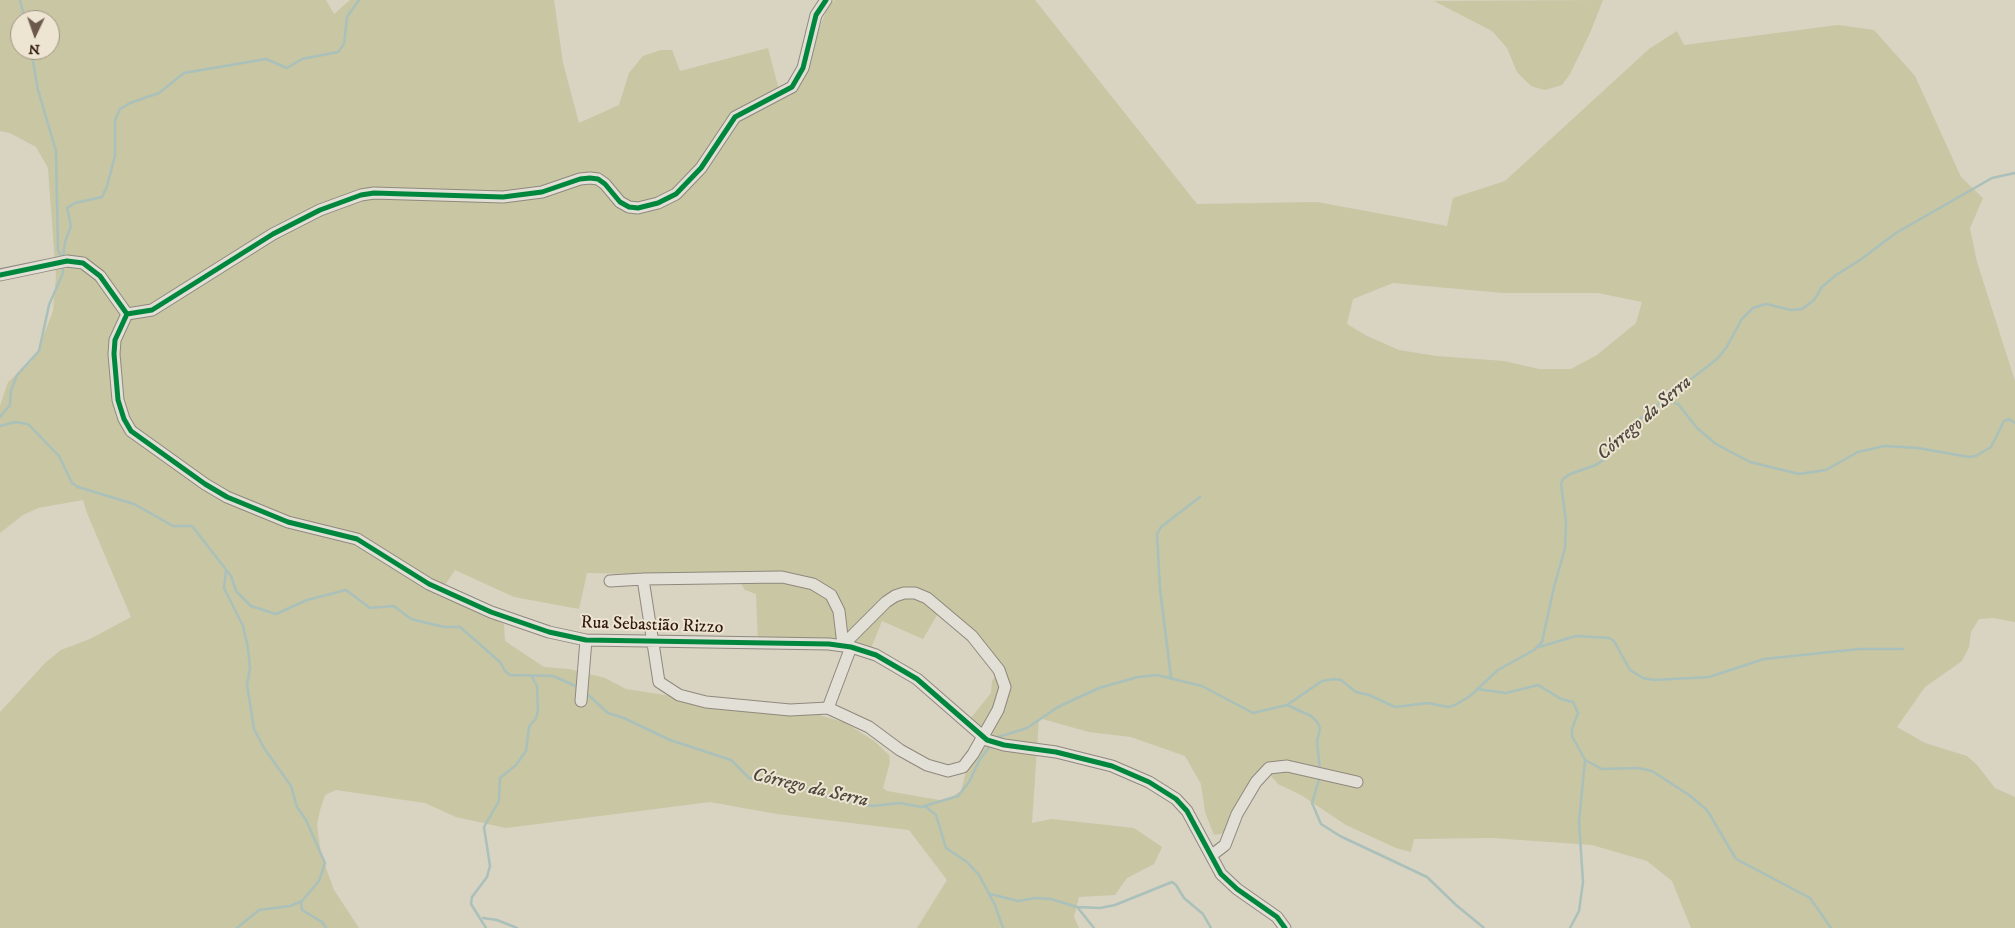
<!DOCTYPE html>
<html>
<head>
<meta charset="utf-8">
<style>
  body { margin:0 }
  #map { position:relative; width:2015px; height:928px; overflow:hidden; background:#d9d3c2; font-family:"IM FELL DW Pica",serif }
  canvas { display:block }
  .north { position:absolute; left:10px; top:10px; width:50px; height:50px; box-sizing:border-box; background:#ede5d1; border:1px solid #a29383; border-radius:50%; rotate:183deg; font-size:14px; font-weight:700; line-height:20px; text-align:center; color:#31180d }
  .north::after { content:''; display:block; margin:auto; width:18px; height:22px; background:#6c594c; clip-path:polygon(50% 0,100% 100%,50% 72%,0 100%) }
</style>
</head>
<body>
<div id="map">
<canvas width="2015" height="928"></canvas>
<div class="north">N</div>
</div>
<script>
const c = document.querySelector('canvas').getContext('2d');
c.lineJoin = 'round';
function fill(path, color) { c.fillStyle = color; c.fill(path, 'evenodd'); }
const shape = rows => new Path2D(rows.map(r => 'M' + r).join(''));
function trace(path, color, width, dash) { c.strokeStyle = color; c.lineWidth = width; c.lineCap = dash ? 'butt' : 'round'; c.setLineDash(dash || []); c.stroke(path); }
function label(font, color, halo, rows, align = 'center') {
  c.font = font + ' "IM FELL DW Pica",serif'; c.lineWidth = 4; c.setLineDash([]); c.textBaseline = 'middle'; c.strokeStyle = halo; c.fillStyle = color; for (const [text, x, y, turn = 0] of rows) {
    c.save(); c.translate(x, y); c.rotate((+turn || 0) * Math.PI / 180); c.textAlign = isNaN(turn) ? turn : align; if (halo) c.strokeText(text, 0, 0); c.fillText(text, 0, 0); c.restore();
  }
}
fill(shape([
  [0,0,326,0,334,14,350,0,554,0,563,63,579,123,619,105,629,73,643,56,661,50,672,50,680,71,768,48,780,94,797,86,828,6,835,0,1035,0,1197,204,1317,202,1447,226,1453,198,1505,181,1649,49,1677,31,1684,45,1838,25,1874,30,1915,76,1961,177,1983,198,1970,228,1977,262,2015,381,2015,622,1993,618,1979,619,1971,632,1969,647,1962,661,1925,687,1897,727,1925,743,1967,756,1977,765,1995,788,2015,797,2015,928,1691,928,1672,881,1647,861,1592,845,1492,838,1414,839,1411,852,1396,848,1346,825,1301,795,1278,784,1271,776,1262,774,1230,832,1214,835,1205,812,1201,784,1185,756,1131,737,1089,732,1039,718,1032,823,1052,819,1134,828,1162,847,1154,864,1127,878,1115,895,1079,897,1074,917,1079,928,917,928,947,880,909,830,777,814,710,802,506,828,456,817,425,803,336,790,325,795,320,810,317,825,321,854,334,890,359,928,0,928,0,712,46,662,61,650,90,639,131,617,87,513,83,500,38,508,23,515,0,533,0,406,8,382,32,361,38,350,53,311,56,277,48,168,36,147,10,133,0,131],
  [20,20,50,20,50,50,20,50],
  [1393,283,1503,293,1598,293,1642,302,1636,323,1597,355,1571,369,1539,369,1504,361,1436,356,1399,350,1367,336,1347,324,1353,299],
  [455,570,514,597,579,609,587,573,736,576,745,590,756,594,758,643,869,653,882,621,923,639,937,615,975,640,1001,668,992,681,991,693,966,724,979,742,969,760,961,791,945,801,887,791,883,788,890,762,889,755,874,741,846,723,792,707,671,696,626,689,605,678,569,669,544,667,505,641,504,624,439,594],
  [1603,0,1590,33,1570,74,1562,85,1545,90,1531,86,1517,72,1507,48,1492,31,1434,1]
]), '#c8c6a3');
trace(shape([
  [20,0,25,20],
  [31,50,38,90,56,151,58,250,62,258],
  [63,259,65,242,71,226,67,208,75,203,102,197,107,186,115,156,115,120,120,109,130,103,159,93,184,73,266,59,287,68,302,59,338,52,344,44,347,17,359,0],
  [1666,400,1670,400,1679,405,1697,428,1716,444,1750,462,1799,474,1826,470,1858,452,1884,446,1918,448,1969,457,1976,456,1991,447,2004,421,2009,419,2015,423],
  [0,417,10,405,11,390,17,375,39,351,49,305,63,273,63,264],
  [0,426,15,422,28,424,59,456,72,483,78,487,134,504,173,526,192,526,231,576,236,591,251,606,276,614,307,600,346,590,370,608,394,606,411,619,444,627,460,627,500,662,505,671,510,675,553,676,578,687],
  [226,570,224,588,243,626,248,648,250,668,247,685,254,729,264,748,291,786,297,807,306,820,325,863,319,881,302,901,290,906,259,910,237,928],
  [1539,647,1576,636,1609,638,1614,641,1630,670,1643,678,1654,680,1709,677,1764,659,1859,649,1903,649],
  [1171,677,1160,589,1157,534,1161,527,1200,497],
  [1477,689,1506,693,1538,685,1561,699,1573,702,1578,713,1572,729,1572,736,1585,760,1602,769,1638,768,1652,771,1689,795,1707,810,1736,859,1810,898,1831,928],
  [586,693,608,713,624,718,670,740,731,760,749,778,761,782,802,787,833,799,860,804,873,806,900,803,921,807,958,796,969,782,980,759,991,745],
  [1287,705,1311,716,1317,722,1320,728,1317,741,1320,771],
  [995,738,1027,728,1058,707,1099,688,1138,677,1157,675,1202,686,1253,713,1287,705,1322,681,1333,679,1341,680,1356,692,1369,695,1395,707,1428,703,1448,707,1455,705,1470,696,1498,670,1534,650,1542,642,1554,587,1565,548,1566,522,1561,484,1563,479,1570,474,1596,465,1609,456,1632,425,1717,359,1726,348,1742,319,1753,308,1766,304,1791,310,1802,309,1814,300,1822,287,1836,275,1860,260,1896,233,1992,178,2015,173],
  [1320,776,1312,803,1321,824,1340,836,1427,877,1456,905,1484,928],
  [925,806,936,815,946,848,967,862,979,875,995,905,1003,928],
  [990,894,1018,901,1035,898,1051,899,1077,907,1100,908,1115,905,1172,882,1176,885,1184,898,1203,914,1211,928],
  [301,902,302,910,322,922,326,928],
  [1078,908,1094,928],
  [483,918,497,920,517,928],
  [486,928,471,904,472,897,487,877,490,866,484,827,499,801,500,778,516,765,526,751,529,727,536,718,538,710,537,686,532,677],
  [1570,928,1579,911,1583,882,1579,822,1585,760]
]), '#aac0ba', 2.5);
const minor = shape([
  [0,275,67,261,83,263,100,276,127,314,115,340,114,354,118,400,124,419,131,431,205,484,227,497,288,522,357,539,429,584,491,612,549,632,586,640,829,644,851,647,876,655,917,679,987,740,1004,745,1056,752,1112,766,1149,782,1176,799,1187,811,1221,874,1237,889,1277,917,1285,928],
  [127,314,152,310,273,234,320,210,361,195,374,193,503,197,542,192,580,179,590,178,598,179,605,184,620,202,629,207,638,208,658,203,676,194,701,168,735,117,792,87,803,68,816,15,826,0],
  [782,577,813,584,831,595,839,611,843,645,886,602,895,596,904,593,915,593,927,598,972,636,999,670,1005,687,998,710,973,754,963,767,948,771,927,765,900,750,869,727,828,708,790,710,706,702,679,695,659,682,643,579,782,577],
  [610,581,643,579],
  [581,701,586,640],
  [828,708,851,647],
  [1212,855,1225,845,1237,814,1256,782,1269,768,1287,766,1357,782]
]);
trace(minor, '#8f887d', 13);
trace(minor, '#e2dfd6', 11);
trace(shape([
  [0,275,67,261,83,263,100,276,127,314,115,340,114,354,118,400,124,419,131,431,205,484,227,497,288,522,357,539,429,584,491,612,549,632,586,640,829,644,851,647,876,655,917,679,987,740,1004,745,1056,752,1112,766,1149,782,1176,799,1187,811,1221,874,1237,889,1277,917,1285,928],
  [127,314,152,310,273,234,320,210,361,195,374,193,503,197,542,192,580,179,590,178,598,179,605,184,620,202,629,207,638,208,658,203,676,194,701,168,735,117,792,87,803,68,816,15,826,0]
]), '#00873e', 5);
label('18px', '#31180d', '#ede5d1', [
  ["Rua Sebastião Rizzo",652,626,2]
]);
label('italic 19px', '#4f4840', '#ede5d1', [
  ["Córrego da Serra",1645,419,-41],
  ["Córrego da Serra",810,789,13]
]);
</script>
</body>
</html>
